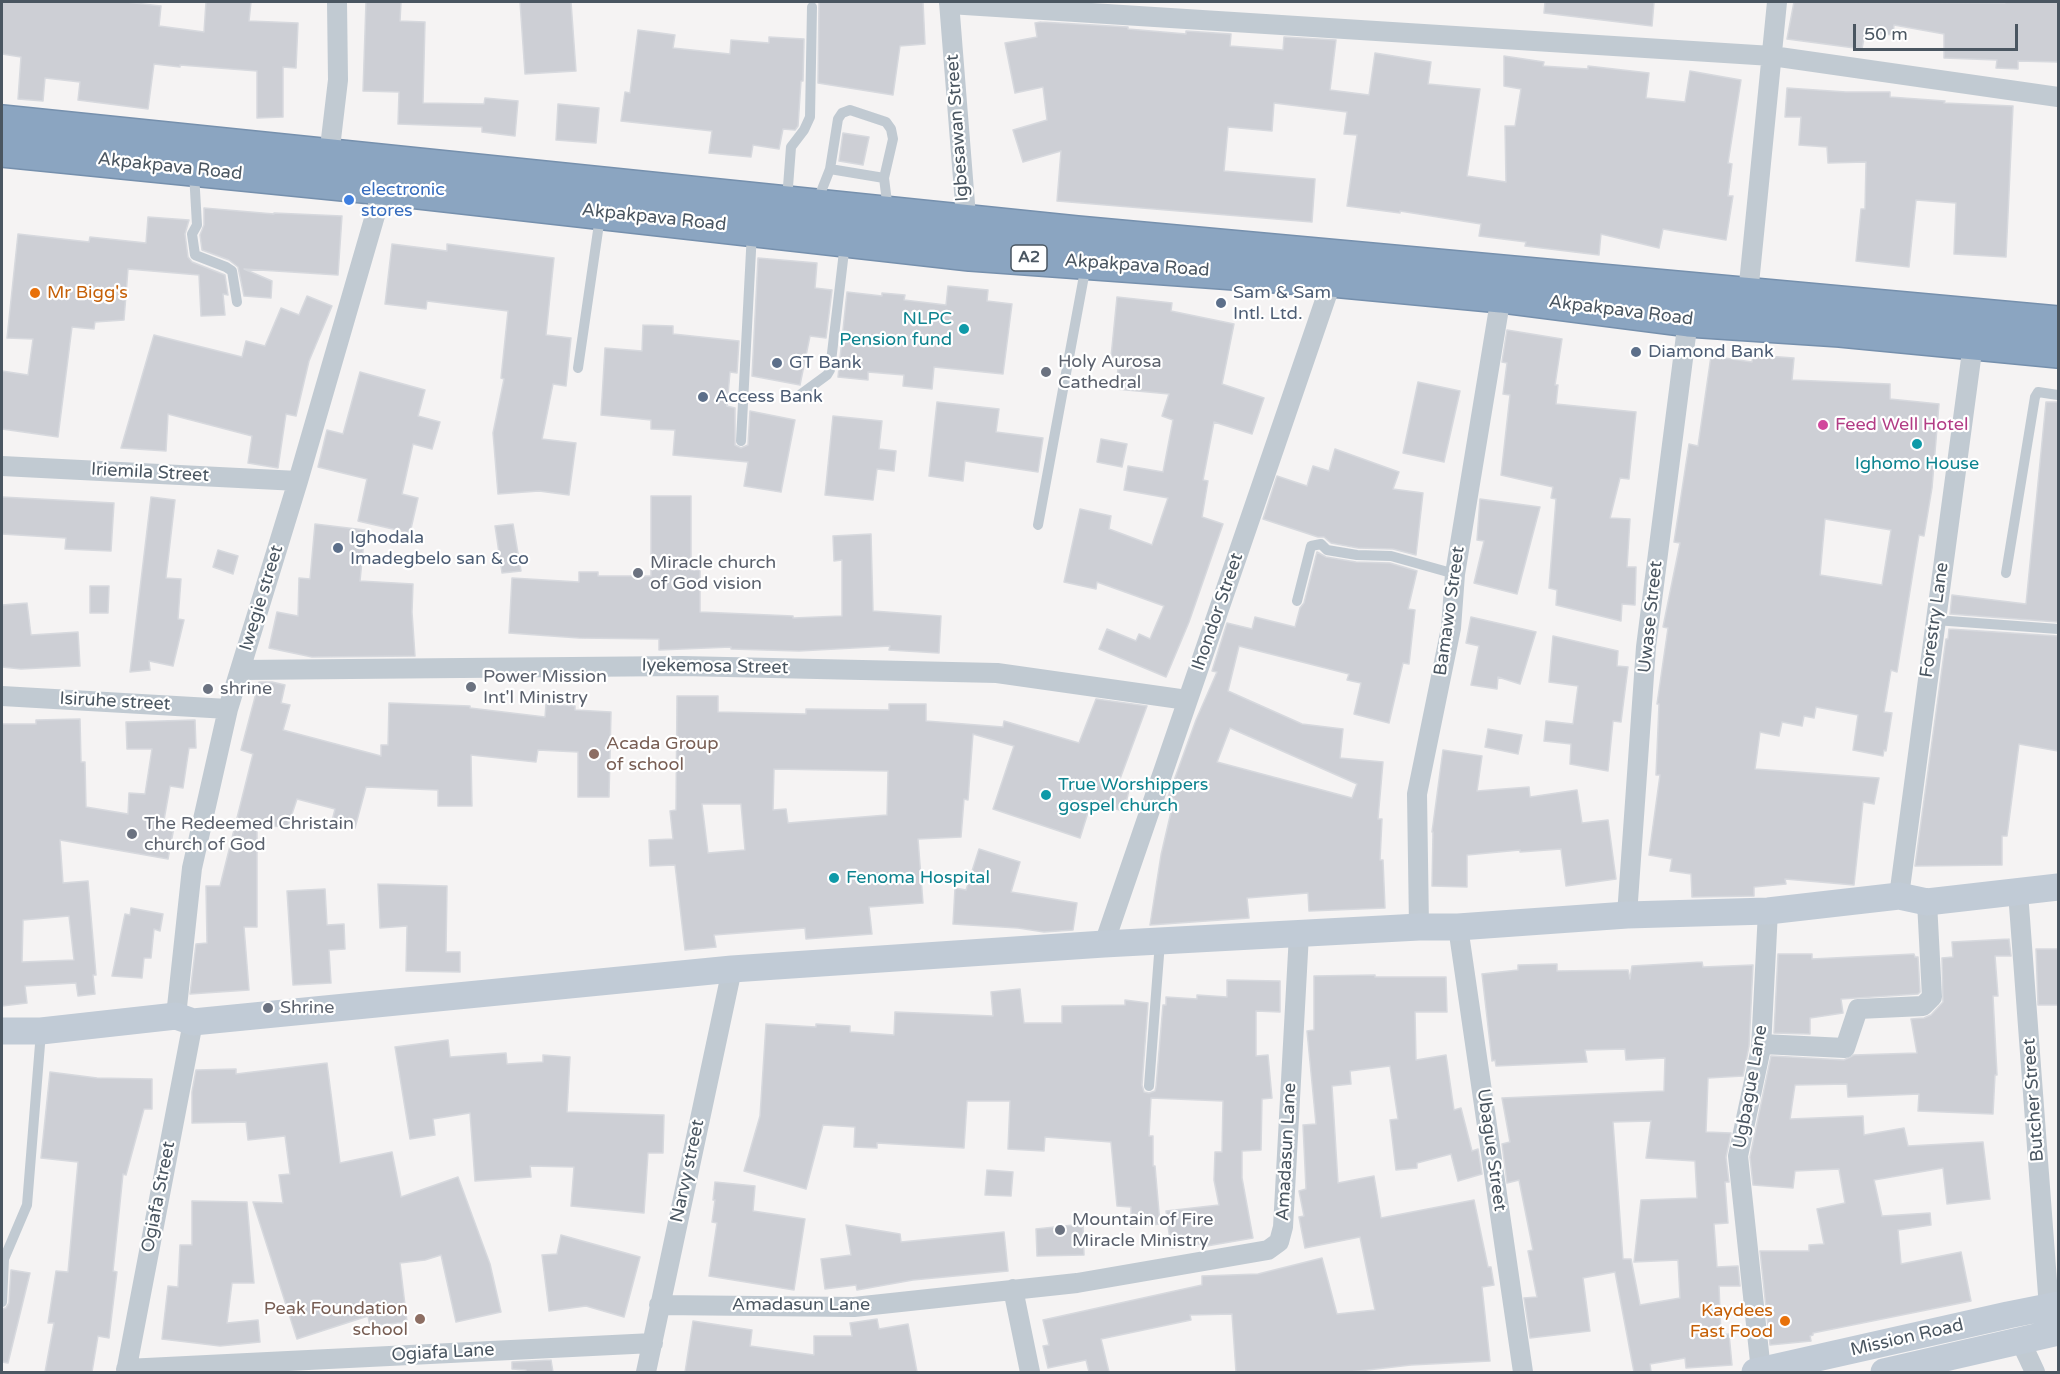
<!DOCTYPE html>
<html>
<head>
<meta charset="utf-8">
<style>
  body { margin:0 }
  #map { position:relative; width:2060px; height:1374px; overflow:hidden; background:#f5f3f3; font-family:"Varela Round",sans-serif }
  canvas { display:block }
  .frame { position:absolute; inset:0; border:3px solid #4a5661; pointer-events:none }
  .scale { position:absolute; left:1853px; top:24px; width:165px; height:27px; box-sizing:border-box; border:3px solid #4a5661; border-top:0; padding-left:8px; font-size:18px; line-height:21px; white-space:nowrap; color:#4a5661; -webkit-text-stroke:4px #fff; paint-order:stroke }
</style>
</head>
<body>
<div id="map">
<canvas width="2060" height="1374"></canvas>
<div class="frame"></div>
<div class="scale">50 m</div>
</div>
<script>
const c = document.querySelector('canvas').getContext('2d');
c.lineJoin = 'round';
function fill(path, color) { c.fillStyle = color; c.fill(path, 'evenodd'); }
const shape = rows => new Path2D(rows.map(r => 'M' + r).join(''));
function trace(path, color, width, dash) { c.strokeStyle = color; c.lineWidth = width; c.lineCap = dash ? 'butt' : 'round'; c.setLineDash(dash || []); c.stroke(path); }
function label(font, color, halo, rows, align = 'center') {
  c.font = font + ' "Varela Round",sans-serif'; c.lineWidth = 4.5; c.setLineDash([]); c.textBaseline = 'middle'; c.strokeStyle = halo; c.fillStyle = color; for (const [text, x, y, turn = 0] of rows) {
    c.save(); c.translate(x, y); c.rotate((+turn || 0) * Math.PI / 180); c.textAlign = isNaN(turn) ? turn : align; if (halo) c.strokeText(text, 0, 0); c.fillText(text, 0, 0); c.restore();
  }
}
const building = shape([
  [2,2,126,2,161,6,159,26,204,32,206,2,251,2,249,21,298,23,296,68,283,67,283,117,257,118,257,71,180,65,180,67,154,64,148,109,78,100,80,82,45,78,43,101,18,99,21,57,2,54,2,2],
  [366,2,401,2,400,21,425,22,423,103,484,104,485,98,518,101,515,136,482,132,482,127,398,124,399,92,363,91,366,2],
  [520,2,571,2,576,71,525,74,520,2],
  [819,2,923,2,925,44,900,46,893,95,818,83,819,2],
  [1545,2,1654,2,1652,26,1544,13,1545,2],
  [1794,2,2005,3,2005,2,2058,2,2058,62,2018,61,2018,69,1996,68,1997,60,1944,58,1944,34,1894,25,1893,35,1865,32,1862,49,1787,39,1794,2],
  [1041,22,1128,27,1128,29,1186,34,1186,31,1231,34,1230,46,1283,50,1284,37,1336,40,1330,90,1369,95,1375,53,1431,62,1428,84,1480,89,1467,176,1506,182,1505,126,1515,126,1521,89,1504,86,1504,56,1544,62,1543,66,1588,69,1588,66,1649,73,1646,98,1685,102,1690,71,1741,80,1728,163,1732,164,1728,196,1733,196,1726,240,1663,229,1659,248,1601,234,1599,255,1525,246,1526,242,1479,236,1481,224,1400,211,1400,213,1347,206,1357,135,1344,134,1347,112,1274,103,1272,131,1228,127,1224,171,1315,179,1312,222,1057,201,1061,151,1023,162,1013,130,1047,120,1043,87,1015,93,1005,43,1037,37,1035,23,1041,22],
  [638,30,675,35,673,48,730,54,731,40,769,43,769,37,804,39,803,81,801,81,798,126,795,130,783,129,779,149,753,145,751,157,709,153,712,131,621,121,625,92,630,93,638,30],
  [1787,88,1846,92,1890,92,1890,97,1945,101,1944,103,2013,106,2006,257,1954,254,1956,203,1916,200,1909,267,1856,261,1861,209,1865,209,1866,162,1828,163,1827,147,1799,145,1801,117,1785,117,1787,88],
  [558,104,599,108,596,143,556,140,558,104],
  [843,133,869,137,863,165,839,161,843,133],
  [204,208,274,214,274,213,342,216,338,275,244,269,272,281,271,298,244,296,238,267,229,260,202,250,200,235,204,225,204,208],
  [148,217,189,220,185,234,188,257,192,262,225,275,228,295,223,294,225,315,201,316,199,275,128,269,124,320,95,322,94,329,72,327,58,437,2,429,2,371,28,375,33,339,7,338,18,234,89,242,90,237,146,243,148,217],
  [392,244,447,251,447,244,554,258,546,335,571,338,566,386,553,384,542,439,576,443,569,495,539,491,498,494,493,433,504,379,501,378,508,311,427,301,426,309,385,304,392,244],
  [758,258,817,263,815,288,832,290,826,338,810,336,800,385,752,376,758,258],
  [948,286,988,290,987,301,1012,304,1003,374,934,367,932,389,903,386,904,375,868,372,868,380,838,377,847,292,882,296,882,293,905,295,904,300,946,305,948,286],
  [307,296,332,306,309,361,296,416,286,414,278,468,248,463,252,436,168,414,166,451,121,448,154,335,242,357,246,341,265,346,281,308,299,315,307,296],
  [1117,297,1172,303,1171,311,1234,324,1222,384,1264,398,1252,434,1214,422,1203,480,1208,481,1202,517,1223,524,1189,622,1166,677,1099,649,1107,629,1136,641,1139,634,1150,639,1164,606,1097,582,1096,589,1064,582,1080,509,1111,516,1109,529,1152,545,1168,498,1124,490,1128,466,1163,472,1173,420,1162,416,1169,394,1116,389,1119,358,1111,357,1117,297],
  [643,325,673,326,673,334,739,341,737,373,730,372,727,406,735,408,735,445,741,448,748,445,750,411,795,420,781,492,744,486,748,462,673,455,675,430,651,429,651,420,601,415,605,348,642,351,643,325],
  [1507,330,1562,339,1555,385,1558,385,1556,404,1636,412,1629,479,1620,478,1610,518,1630,519,1627,567,1636,567,1635,605,1622,604,1621,621,1556,605,1557,590,1549,588,1556,499,1551,498,1553,487,1501,475,1510,395,1503,394,1507,363,1502,362,1507,330],
  [1753,355,1794,358,1792,380,1890,384,1890,399,1939,404,1932,488,1924,536,1919,535,1897,672,1891,670,1884,712,1892,713,1886,751,1884,750,1883,756,1853,750,1858,715,1816,707,1814,718,1804,716,1802,726,1782,722,1779,736,1760,732,1755,769,1879,778,1874,804,1863,802,1854,885,1785,879,1786,884,1754,887,1754,896,1692,897,1691,874,1670,871,1672,859,1649,855,1660,775,1656,775,1659,704,1657,704,1668,628,1663,627,1680,543,1674,542,1689,444,1698,446,1711,356,1752,362,1753,355],
  [1825,519,1891,530,1882,585,1820,575,1825,519],
  [360,372,425,390,418,416,440,422,432,449,413,444,402,494,418,498,410,533,358,521,367,479,318,467,327,430,343,434,360,372],
  [1418,382,1460,391,1444,462,1403,453,1418,382],
  [937,402,999,409,996,432,1043,438,1038,472,965,461,963,481,929,476,937,402],
  [2046,402,2058,402,2058,622,1950,614,1952,595,2026,604,2046,402],
  [833,416,882,421,879,449,896,451,894,471,877,469,873,500,825,495,833,416],
  [1101,439,1127,444,1122,467,1097,462,1101,439],
  [1335,449,1399,472,1393,489,1423,493,1416,555,1393,549,1358,548,1331,543,1324,537,1318,537,1263,519,1277,476,1307,486,1313,466,1329,471,1335,449],
  [651,496,691,496,691,570,700,570,700,612,793,616,793,618,842,616,842,560,834,561,833,536,871,534,873,611,941,616,939,653,889,650,890,646,799,651,731,649,731,647,659,650,659,639,579,638,509,633,512,578,579,582,579,572,598,572,598,576,651,576,651,496],
  [2,497,114,503,111,551,65,549,66,538,2,534,2,497],
  [151,497,175,500,166,578,181,579,178,619,184,620,173,666,149,661,150,670,130,672,151,497],
  [1480,499,1540,507,1517,594,1474,583,1484,541,1477,540,1480,499],
  [315,524,365,530,360,581,413,584,412,612,415,656,312,657,269,648,277,612,298,616,299,578,310,579,315,524],
  [513,524,521,571,502,573,495,526,513,524],
  [218,550,238,556,233,574,213,567,218,550],
  [1317,552,1326,557,1356,562,1390,563,1417,571,1408,609,1415,610,1409,664,1403,663,1389,723,1354,714,1361,683,1347,680,1349,674,1239,646,1228,691,1302,724,1343,729,1340,758,1383,762,1378,819,1382,819,1380,860,1383,860,1385,908,1309,911,1308,893,1247,898,1249,918,1150,925,1161,855,1174,799,1168,797,1196,720,1217,672,1212,671,1227,623,1252,629,1255,617,1295,627,1300,608,1304,603,1317,552],
  [1230,728,1357,784,1352,798,1217,762,1230,728],
  [90,586,109,586,108,613,90,613,90,586],
  [27,603,31,635,78,632,80,666,21,669,2,667,2,605,27,603],
  [1471,617,1536,632,1520,684,1498,677,1497,689,1471,685,1479,646,1466,643,1471,617],
  [1949,629,2058,636,2058,751,2019,744,2007,836,2002,836,2002,865,1915,866,1946,639,1948,639,1949,629],
  [1553,636,1618,651,1617,666,1628,667,1621,722,1613,721,1608,771,1570,764,1571,744,1544,741,1546,721,1573,724,1578,686,1549,682,1553,636],
  [259,682,272,682,285,685,281,703,290,705,283,730,381,756,381,745,388,745,389,703,470,706,470,708,545,717,546,704,575,706,575,710,611,712,609,797,578,797,578,752,538,750,536,762,471,755,472,806,438,806,438,790,366,787,355,828,332,821,335,809,297,799,288,826,257,827,257,927,244,927,249,990,190,994,196,944,207,943,206,886,220,886,253,754,241,750,259,682],
  [677,696,718,696,718,712,806,714,806,709,889,710,889,704,926,704,926,721,1003,727,1004,721,1079,743,1096,699,1147,706,1117,787,1129,790,1124,811,1091,803,1080,838,993,809,1014,746,973,734,968,800,964,799,961,837,918,839,923,903,869,907,872,934,806,939,805,928,714,935,716,947,685,950,675,865,650,866,649,840,673,839,670,811,676,810,677,696],
  [774,769,888,771,887,815,788,823,786,809,773,810,774,769],
  [702,804,741,804,745,850,708,853,702,804],
  [80,719,81,762,85,762,86,807,128,814,129,793,145,794,152,749,127,749,126,722,195,720,196,748,189,748,183,788,170,786,164,820,175,822,168,859,60,840,63,883,88,881,96,975,93,975,95,994,78,996,76,983,25,986,27,1003,2,1006,2,724,36,724,36,720,80,719],
  [69,916,74,960,22,962,23,920,69,916],
  [1488,729,1522,735,1518,754,1485,747,1488,729],
  [1443,750,1482,756,1477,791,1529,787,1530,797,1577,790,1582,823,1608,820,1616,879,1566,886,1561,849,1520,852,1520,850,1467,855,1467,887,1432,886,1433,832,1432,832,1443,750],
  [979,849,1020,862,1011,892,1077,903,1073,930,1044,932,1018,928,953,924,955,888,966,890,979,849],
  [378,884,447,886,446,952,460,952,460,972,406,971,407,926,380,928,378,884],
  [325,889,327,925,344,924,345,949,329,950,331,983,293,985,287,891,325,889],
  [131,908,163,914,160,931,154,929,151,958,144,958,142,978,112,976,125,914,130,915,131,908],
  [2009,939,2011,956,1995,956,1998,996,1993,996,1997,1075,1995,1075,1993,1114,1918,1111,1919,1094,1848,1097,1847,1084,1795,1085,1790,1119,1863,1116,1864,1135,1904,1128,1908,1146,1983,1142,1990,1199,1947,1204,1943,1168,1874,1180,1882,1216,1930,1213,1931,1225,1898,1230,1901,1264,1961,1252,1971,1301,1813,1333,1813,1335,1810,1336,1811,1341,1770,1345,1760,1251,1809,1251,1809,1245,1824,1244,1817,1209,1845,1203,1839,1169,1795,1171,1793,1188,1753,1185,1750,1157,1771,1056,1844,1060,1854,1055,1917,1053,1911,1019,1924,1018,1931,1015,1943,1002,1942,958,1953,957,1952,942,2009,939],
  [2036,949,2058,949,2058,1005,2038,1005,2036,949],
  [1778,954,1812,954,1812,959,1914,954,1915,957,1918,957,1920,992,1918,994,1841,999,1843,1013,1810,1018,1810,1034,1774,1033,1778,954],
  [1702,962,1703,967,1753,965,1749,1046,1743,1076,1708,1078,1706,1132,1731,1133,1726,1157,1729,1182,1725,1182,1728,1223,1714,1224,1717,1267,1738,1266,1740,1286,1719,1286,1721,1335,1729,1334,1732,1365,1686,1368,1685,1358,1650,1364,1651,1372,1634,1372,1615,1272,1583,1278,1590,1331,1530,1338,1524,1298,1537,1297,1528,1251,1533,1250,1519,1180,1507,1183,1502,1144,1510,1142,1502,1098,1664,1091,1665,1058,1626,1060,1625,1049,1585,1050,1587,1062,1496,1066,1495,1060,1492,1061,1482,974,1518,970,1518,965,1557,964,1557,971,1628,970,1630,979,1632,966,1702,962],
  [1651,1121,1646,1158,1695,1161,1697,1198,1641,1200,1634,1262,1678,1260,1680,1298,1640,1305,1631,1259,1623,1259,1613,1122,1651,1121],
  [1375,975,1375,977,1446,977,1447,1012,1415,1012,1416,1060,1446,1055,1454,1110,1461,1108,1472,1151,1478,1149,1482,1174,1458,1181,1451,1154,1417,1163,1417,1168,1396,1170,1390,1120,1398,1119,1390,1066,1350,1071,1351,1084,1332,1086,1338,1183,1374,1176,1381,1218,1474,1200,1488,1267,1491,1267,1494,1285,1482,1287,1490,1361,1411,1365,1350,1372,1236,1372,1232,1314,1190,1315,1191,1320,1101,1339,1109,1372,1089,1372,1086,1360,1048,1368,1043,1346,1049,1345,1043,1320,1202,1285,1202,1276,1258,1274,1322,1258,1337,1314,1375,1310,1360,1237,1305,1248,1299,1217,1304,1216,1299,1191,1306,1189,1303,1125,1316,1124,1307,1031,1314,1030,1314,976,1375,975],
  [1227,980,1280,981,1280,1012,1256,1011,1256,1056,1268,1055,1272,1098,1262,1099,1261,1150,1242,1151,1242,1178,1253,1238,1201,1247,1201,1244,1171,1248,1166,1211,1219,1205,1214,1180,1215,1152,1222,1152,1223,1101,1151,1098,1149,1136,1153,1136,1153,1166,1155,1166,1160,1224,1131,1227,1131,1207,1117,1206,1111,1142,1045,1137,1044,1151,1008,1149,1010,1101,967,1101,964,1148,877,1143,877,1148,854,1147,855,1127,823,1125,806,1189,744,1171,760,1116,766,1024,816,1027,816,1024,850,1026,850,1032,894,1035,895,1012,993,1016,991,992,1020,989,1024,1023,1062,1023,1062,1006,1125,1005,1125,1000,1148,1003,1142,1085,1144,1092,1149,1093,1155,1091,1156,1087,1163,1005,1166,1005,1166,997,1197,999,1197,995,1227,997,1227,980],
  [448,1040,450,1057,506,1053,507,1064,543,1062,543,1055,570,1057,567,1112,664,1115,663,1153,648,1153,644,1213,571,1206,574,1167,530,1166,531,1177,475,1181,470,1113,433,1119,435,1135,410,1139,395,1047,448,1040],
  [327,1063,340,1163,392,1152,401,1197,458,1177,490,1264,501,1312,456,1322,441,1255,425,1260,400,1263,407,1322,370,1326,368,1316,297,1339,253,1202,283,1203,279,1175,290,1174,285,1136,248,1140,246,1122,192,1123,192,1092,196,1070,236,1069,236,1074,327,1063],
  [50,1072,97,1078,152,1079,152,1109,144,1109,126,1175,123,1174,113,1271,117,1272,109,1338,98,1336,92,1372,45,1372,54,1323,48,1323,56,1271,68,1272,78,1162,41,1158,50,1072],
  [987,1170,1013,1172,1011,1196,985,1195,987,1170],
  [715,1182,755,1186,753,1211,805,1219,794,1290,709,1276,717,1223,712,1222,715,1200,713,1200,715,1182],
  [192,1201,247,1202,254,1283,232,1283,227,1323,258,1320,260,1342,220,1346,162,1339,168,1286,178,1287,180,1245,192,1245,192,1201],
  [1083,1224,1084,1255,1037,1256,1036,1229,1083,1224],
  [846,1225,900,1234,901,1242,1004,1232,1008,1271,913,1280,857,1290,856,1285,825,1289,821,1259,851,1255,846,1225],
  [561,1235,640,1257,624,1317,586,1306,549,1311,542,1255,557,1254,561,1235],
  [11,1270,30,1273,8,1363,2,1362,2,1309,6,1308,9,1303,11,1270],
  [877,1319,879,1329,908,1324,917,1372,685,1372,693,1321,752,1330,750,1346,814,1355,814,1336,852,1336,850,1323,877,1319],
  [551,1360,553,1372,527,1372,526,1370,512,1369,512,1362,551,1360]
]);
fill(building, '#cdcfd5');
trace(building, '#d7d9de', 1.5);
const highway = shape([
  [2,122,1077,233,2058,323],
  [2,150,383,188,970,254,1332,280,1501,296,1688,320,1840,330,2058,351]
]);
trace(highway, '#7690ad', 36);
trace(shape([
  [830,169,838,119,842,113,850,110,886,122,891,129,893,139,884,178],
  [194,173,197,225,192,234,195,255,226,267,232,271,237,302],
  [787,200,791,147,804,130,810,117,812,7],
  [817,202,830,169,884,178,888,210],
  [578,368,600,217],
  [797,397,827,375,830,370,845,243],
  [741,441,752,232],
  [1038,525,1086,265],
  [2006,573,2035,397,2038,392,2058,395],
  [1297,601,1311,546,1321,544,1327,550,1357,555,1391,556,1455,574],
  [1935,620,2058,629],
  [1149,1086,1160,942],
  [2,1302,4,1259,27,1205,41,1032]
]), '#c1cad2', 10);
trace(shape([
  [949,2,967,229],
  [949,4,1772,56,2058,97],
  [329,156,338,80,337,2],
  [1748,294,1777,2],
  [2,466,298,481],
  [240,670,682,666,997,673,1187,700],
  [2,696,228,709],
  [2018,892,2049,1308],
  [1899,896,1973,344],
  [1627,915,1646,647,1688,320],
  [1419,927,1417,794,1451,628,1455,574,1501,296],
  [1458,927,1523,1372],
  [1104,944,1332,280],
  [176,1016,192,868,228,709,298,481,383,188],
  [1762,1044,1845,1048,1858,1009,1923,1006,1932,997,1927,902],
  [1013,1289,1030,1372],
  [659,1305,854,1307,1077,1283,1268,1250,1279,1242,1283,1227,1299,934],
  [2021,1342,2035,1372],
  [126,1369,653,1343],
  [1761,1371,1738,1156,1761,1048,1768,911],
  [126,1372,193,1022],
  [646,1372,732,969]
]), '#c1cad2', 20);
trace(shape([
  [2,1031,41,1031,176,1016,193,1022,732,969,1104,944,1419,927,1458,927,1627,915,1768,911,1899,896,1927,902,2058,887],
  [1755,1372,2008,1315,2058,1305],
  [1884,1372,2058,1332]
]), '#c1cbd6', 27);
trace(highway, '#8ba5c1', 33);
for (const [x, y, r, color] of [
  [349,200,6,"#3f7fe0"],
  [35,293,6,"#e8710a"],
  [1221,303,6,"#5c6f8a"],
  [964,329,6,"#0f9aa8"],
  [1636,352,6,"#5c6f8a"],
  [777,363,6,"#5c6f8a"],
  [1046,372,6,"#6b7280"],
  [703,397,6,"#5c6f8a"],
  [1823,425,6,"#d1479c"],
  [1917,444,6,"#0f9aa8"],
  [338,548,6,"#5c6f8a"],
  [638,573,6,"#6b7280"],
  [471,687,6,"#6b7280"],
  [208,689,6,"#6b7280"],
  [594,754,6,"#8d6e63"],
  [1046,795,6,"#0f9aa8"],
  [132,834,6,"#6b7280"],
  [834,878,6,"#0f9aa8"],
  [268,1008,6,"#6b7280"],
  [1060,1230,6,"#6b7280"],
  [420,1319,6,"#8d6e63"],
  [1785,1321,6,"#e8710a"]
]) { const dot = new Path2D(); dot.arc(x, y, r, 0, 2 * Math.PI); c.fillStyle = color; c.fill(dot); trace(dot, '#fff', 2); }
for (const [x, y, w] of [
  [1029,258,36]
]) { const box = new Path2D(); box.roundRect(x - w / 2, y - 13, w, 26, 4.5); c.fillStyle = '#fff'; c.fill(box); trace(box, '#4a5661', 1.5); }
label('bold 16px', '#4a5661', null, [
  ["A2",1029,258]
]);
label('18px', '#4a5661', '#fff', [
  ["Igbesawan Street",958,128,-94],
  ["Akpakpava Road",170,167,6],
  ["Akpakpava Road",654,218,6],
  ["Akpakpava Road",1137,266,4],
  ["Akpakpava Road",1621,311,7],
  ["Iriemila Street",150,473,3],
  ["Iwegie street",262,598,-73],
  ["Bamawo Street",1450,611,-82],
  ["Ihondor Street",1218,612,-71],
  ["Uwase Street",1651,617,-84],
  ["Forestry Lane",1935,620,-82],
  ["Iyekemosa Street",715,667,1],
  ["Isiruhe street",115,702,3],
  ["Ugbague Lane",1751,1087,-80],
  ["Butcher Street",2034,1100,-94],
  ["Ubague Street",1491,1150,82],
  ["Amadasun Lane",1287,1152,-87],
  ["Narvy street",688,1171,-78],
  ["Ogiafa Street",159,1197,-79],
  ["Amadasun Lane",801,1305],
  ["Mission Road",1907,1338,-13],
  ["Ogiafa Lane",443,1353,-3]
]);
label('18px', '#366cbe', '#fff', [
  ["electronic",361,190],
  ["stores",361,211]
], 'left');
label('18px', '#c56008', '#fff', [
  ["Mr Bigg's",47,293],
  ["Kaydees",1773,1311,"right"],
  ["Fast Food",1773,1332,"right"]
], 'left');
label('18px', '#4e5e75', '#fff', [
  ["Sam & Sam",1233,293],
  ["Intl. Ltd.",1233,314],
  ["Diamond Bank",1648,352],
  ["GT Bank",789,363],
  ["Access Bank",715,397],
  ["Ighodala",350,538],
  ["Imadegbelo san & co",350,559]
], 'left');
label('18px', '#0d838f', '#fff', [
  ["NLPC",952,319,"right"],
  ["Pension fund",952,340,"right"],
  ["Ighomo House",1917,464,"center"],
  ["True Worshippers",1058,785],
  ["gospel church",1058,806],
  ["Fenoma Hospital",846,878]
], 'left');
label('18px', '#5b616d', '#fff', [
  ["Holy Aurosa",1058,362],
  ["Cathedral",1058,383],
  ["Miracle church",650,563],
  ["of God vision",650,584],
  ["Power Mission",483,677],
  ["Int'l Ministry",483,698],
  ["shrine",220,689],
  ["The Redeemed Christain",144,824],
  ["church of God",144,845],
  ["Shrine",280,1008],
  ["Mountain of Fire",1072,1220],
  ["Miracle Ministry",1072,1241]
], 'left');
label('18px', '#b23c85', '#fff', [
  ["Feed Well Hotel",1835,425]
], 'left');
label('18px', '#785e54', '#fff', [
  ["Acada Group",606,744],
  ["of school",606,765],
  ["Peak Foundation",408,1309,"right"],
  ["school",408,1330,"right"]
], 'left');
</script>
</body>
</html>
